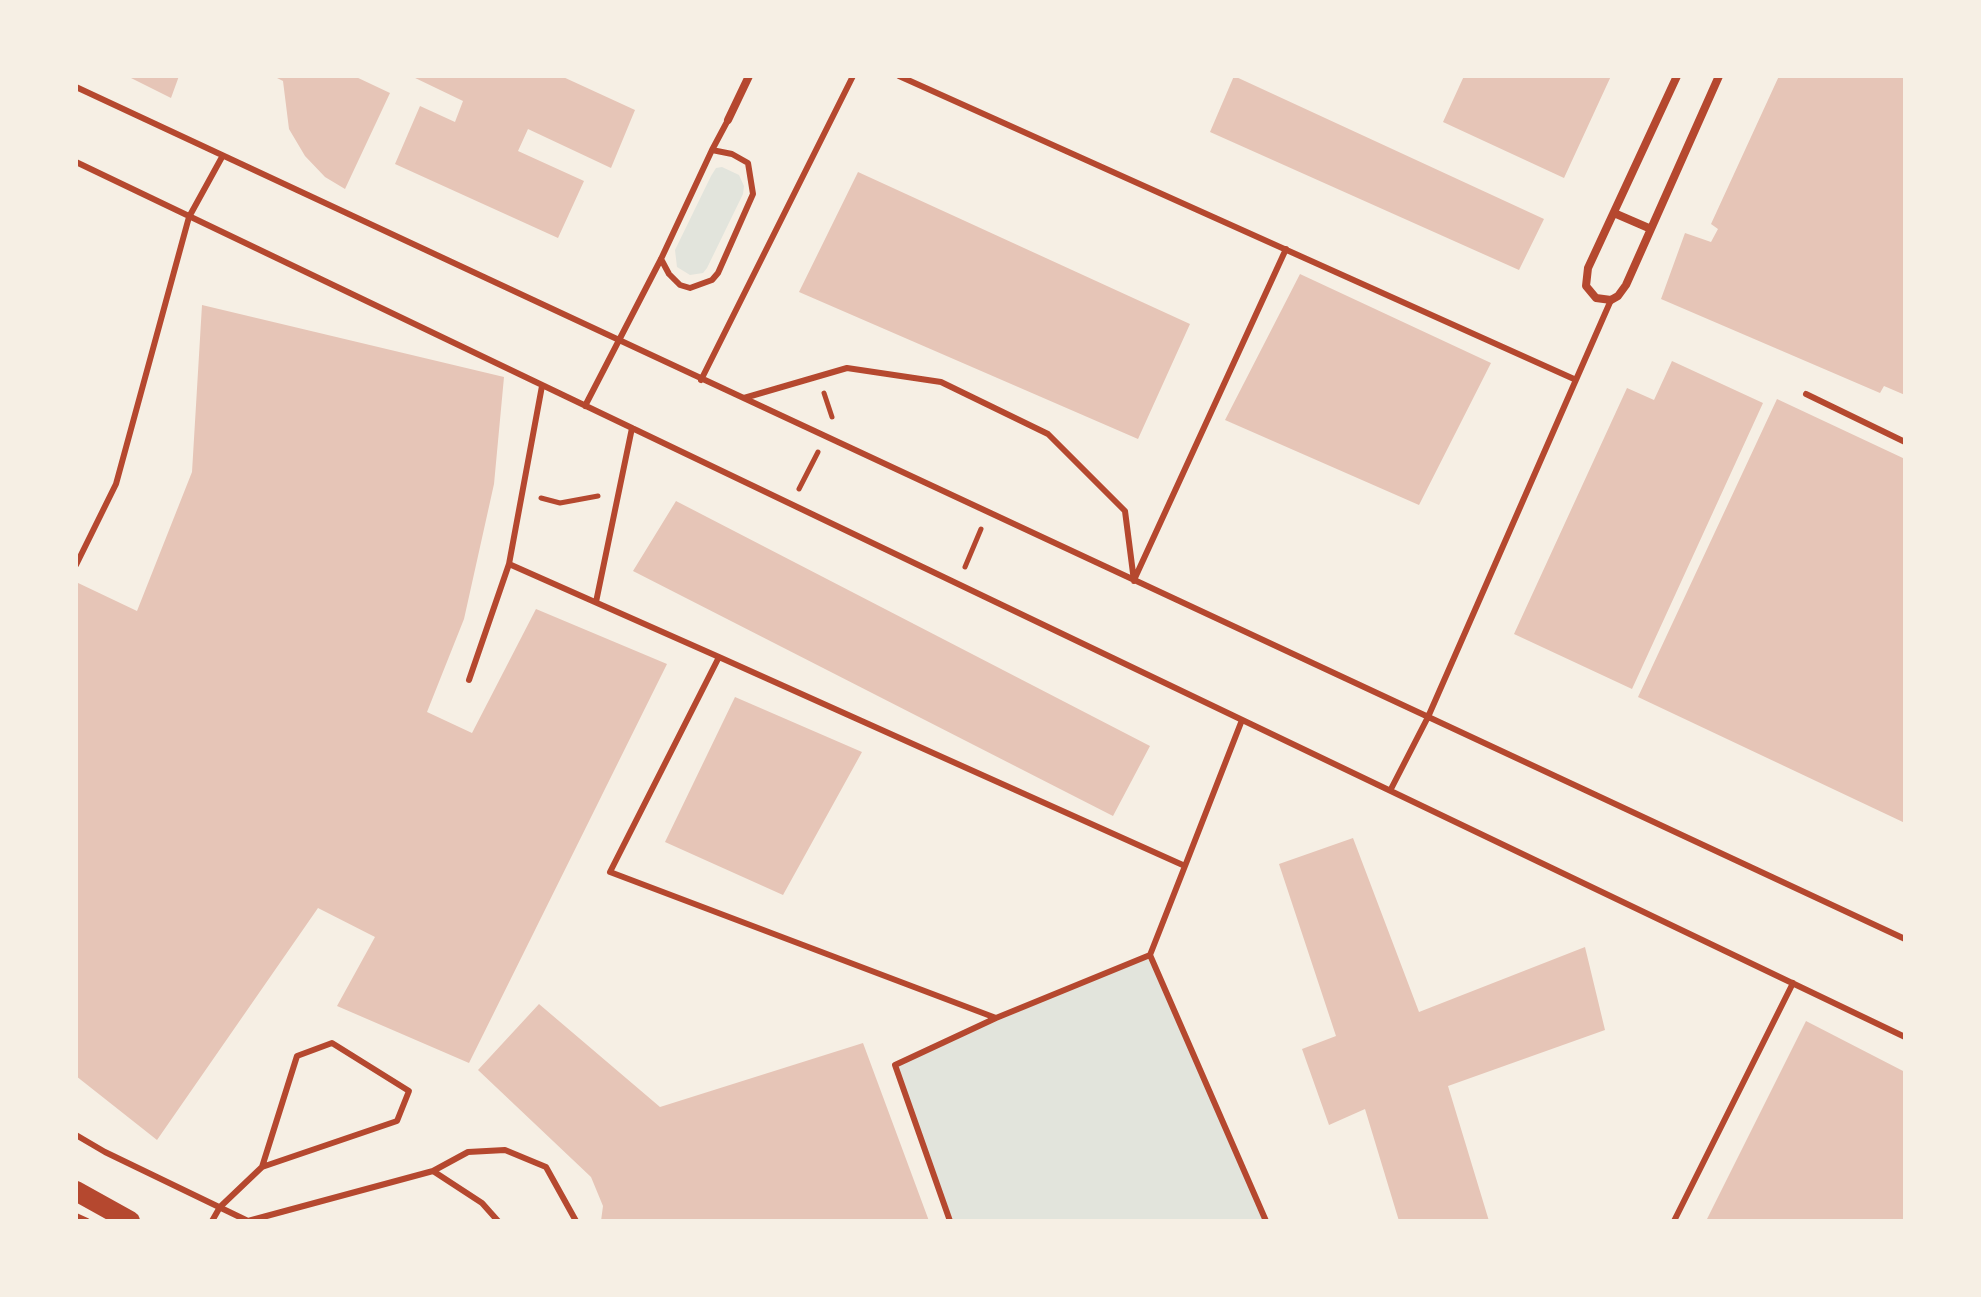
<!DOCTYPE html>
<html>
<head>
<meta charset="utf-8">
<style>
  body { margin:0 }
  #map { position:relative; width:1981px; height:1297px; overflow:hidden; background:#f6efe4; font-family:Barlow,sans-serif }
  canvas { display:block }
  .frame { position:absolute; inset:0; border:78px solid #f6efe4; pointer-events:none }
</style>
</head>
<body>
<div id="map">
<canvas width="1981" height="1297"></canvas>
<div class="frame"></div>
</div>
<script>
const c = document.querySelector('canvas').getContext('2d');
c.lineJoin = 'round';
function fill(path, color) { c.fillStyle = color; c.fill(path, 'evenodd'); }
const shape = rows => new Path2D(rows.map(r => 'M' + r).join(''));
function trace(path, color, width, dash) { c.strokeStyle = color; c.lineWidth = width; c.lineCap = dash ? 'butt' : 'round'; c.setLineDash(dash || []); c.stroke(path); }
fill(shape([
  [722,167,739,175,744,186,743,194,707,268,703,273,690,275,677,267,675,250,711,176,716,168],
  [1150,955,1266,1221,950,1221,895,1065]
]), '#e2e4dc');
fill(shape([
  [127,76,179,76,171,98],
  [273,76,354,76,390,93,345,189,325,177,305,156,289,129,283,81],
  [411,76,561,76,635,110,611,168,528,129,518,151,584,181,558,238,395,164,420,106,455,122,463,101],
  [1234,76,1544,219,1519,270,1210,132],
  [1464,76,1611,76,1564,178,1443,122],
  [1779,76,1905,76,1905,395,1884,386,1880,393,1661,299,1685,233,1711,242,1718,229,1711,224],
  [858,172,1190,324,1138,439,799,292],
  [1300,274,1491,363,1419,505,1225,420],
  [202,305,504,377,494,484,464,619,427,712,472,733,536,609,667,664,469,1063,337,1006,375,937,318,908,157,1140,76,1076,76,582,137,611,192,472],
  [1672,361,1763,403,1632,689,1514,634,1627,388,1654,400],
  [1777,399,1905,459,1905,823,1638,697],
  [676,501,1150,746,1113,816,633,571],
  [735,697,862,752,783,895,665,842],
  [1353,838,1419,1012,1585,947,1605,1030,1448,1086,1489,1221,1399,1221,1365,1109,1329,1125,1302,1049,1336,1036,1279,864],
  [539,1004,660,1107,863,1043,929,1221,601,1221,603,1206,591,1177,478,1070],
  [1806,1021,1905,1072,1905,1221,1706,1221]
]), '#e6c5b7');
trace(shape([
  [824,393,832,417],
  [799,489,818,452],
  [541,498,560,503,598,496],
  [965,567,981,529]
]), '#b5482f', 5);
trace(shape([
  [899,76,1574,379],
  [76,87,1905,939],
  [712,150,728,120],
  [76,162,1905,1037],
  [701,380,853,76],
  [542,386,509,564,719,657],
  [1806,394,1905,442],
  [744,398,847,368,941,382,1048,434,1125,511,1134,581],
  [585,406,661,259,712,150,732,154,748,163,753,194,718,273,712,280,690,288,680,285,669,274,661,259],
  [76,565,116,484,189,217,222,157],
  [1134,580,1286,249],
  [596,602,632,428],
  [469,680,509,564],
  [1391,789,1428,717,1611,300],
  [1185,866,1242,720],
  [996,1018,610,872,719,657,1185,866,1150,955,1266,1221],
  [76,1135,105,1152,248,1221],
  [433,1171,468,1152,505,1150,546,1167,576,1221],
  [76,1216,87,1221],
  [212,1221,220,1207,262,1167,397,1121,409,1091,332,1043,297,1056,262,1167],
  [248,1221,433,1171,482,1203,498,1221],
  [950,1221,895,1065,996,1018,1150,955],
  [1674,1221,1793,983]
]), '#b5482f', 6);
trace(shape([
  [1677,76,1588,268,1586,286,1596,298,1611,300,1618,296,1626,285,1719,76],
  [728,120,749,76],
  [1614,213,1651,229]
]), '#b5482f', 8);
trace(shape([
  [76,1191,130,1221]
]), '#b5482f', 20);
</script>
</body>
</html>
